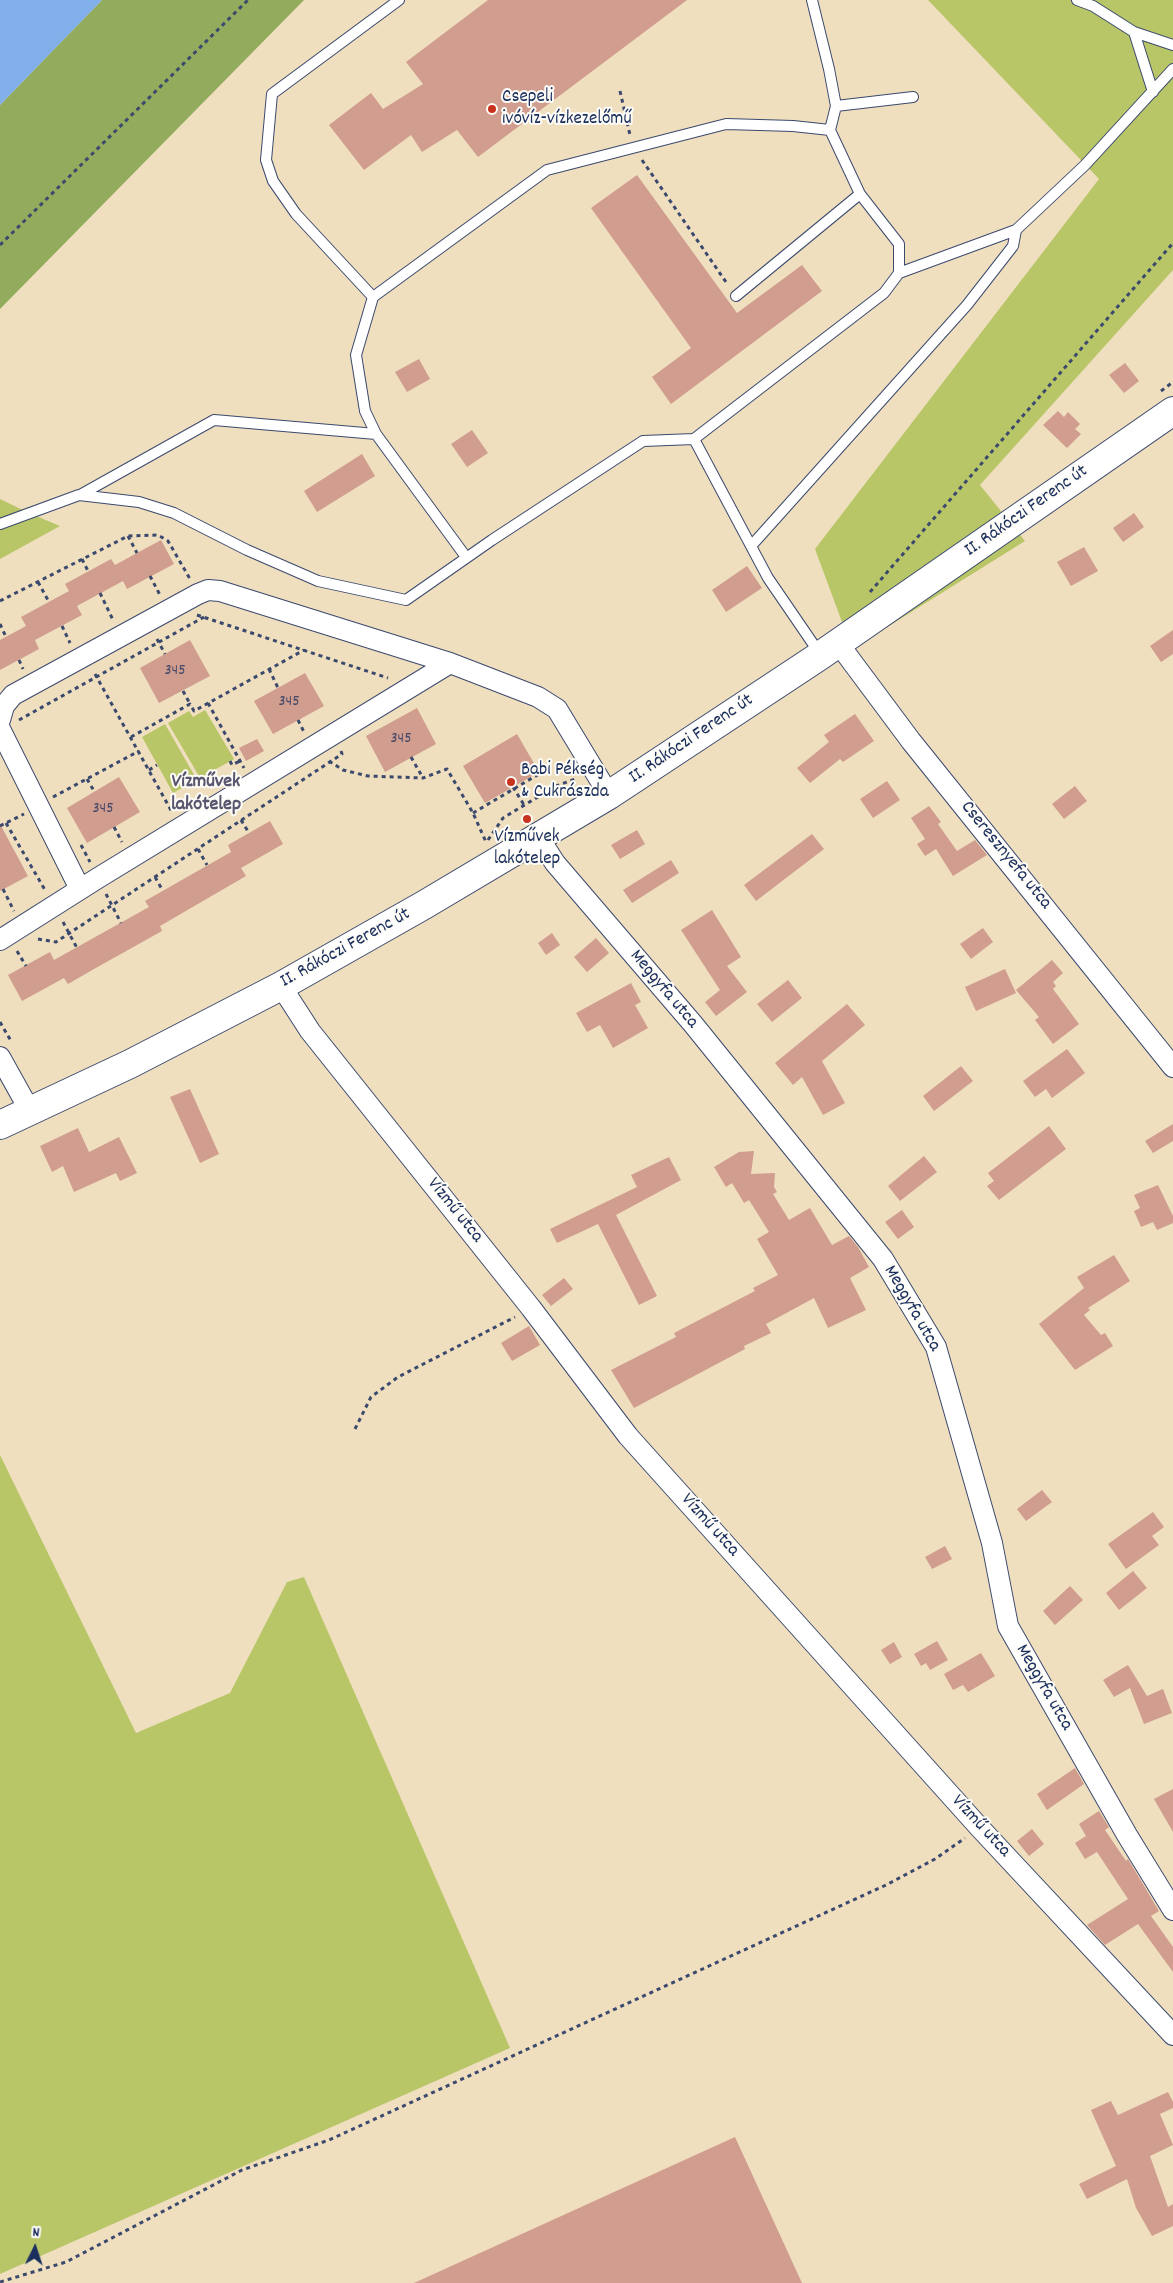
<!DOCTYPE html>
<html>
<head>
<meta charset="utf-8">
<style>
  body { margin:0 }
  #map { position:relative; width:1173px; height:2283px; overflow:hidden; background:#efdfbf; font-family:Dekko,sans-serif }
  canvas { display:block }
  .north { position:absolute; left:10px; top:2223px; width:50px; height:50px; -webkit-text-stroke:4px #fdfcf7; paint-order:stroke; rotate:4deg; font-size:14px; font-weight:700; line-height:20px; text-align:center; color:#1b2f5e }
  .north::after { content:''; display:block; margin:auto; width:18px; height:22px; background:#1b2f5e; clip-path:polygon(50% 0,100% 100%,50% 72%,0 100%) }
</style>
</head>
<body>
<div id="map">
<canvas width="1173" height="2283"></canvas>
<div class="north">N</div>
</div>
<script>
const c = document.querySelector('canvas').getContext('2d');
c.lineJoin = 'round';
function fill(path, color) { c.fillStyle = color; c.fill(path, 'evenodd'); }
const shape = rows => new Path2D(rows.map(r => 'M' + r).join(''));
function trace(path, color, width, dash) { c.strokeStyle = color; c.lineWidth = width; c.lineCap = dash ? 'butt' : 'round'; c.setLineDash(dash || []); c.stroke(path); }
function label(font, color, halo, rows, align = 'center') {
  c.font = font + ' Dekko,sans-serif'; c.lineWidth = 4; c.setLineDash([]); c.textBaseline = 'middle'; c.strokeStyle = halo; c.fillStyle = color; for (const [text, x, y, turn = 0] of rows) {
    c.save(); c.translate(x, y); c.rotate((+turn || 0) * Math.PI / 180); c.textAlign = isNaN(turn) ? turn : align; if (halo) c.strokeText(text, 0, 0); c.fillText(text, 0, 0); c.restore();
  }
}
fill(shape([
  [928,0,1173,0,1173,270,980,485,1025,541,852,649,815,549,1099,179],
  [0,499,29,513,60,526,0,559],
  [205,710,234,759,200,778,168,723,189,711,193,717],
  [165,724,197,780,173,793,142,737],
  [0,1455,136,1733,230,1693,287,1582,304,1577,510,2048,0,2274]
]), '#b9c668');
fill(shape([
  [102,0,304,0,0,309,0,105]
]), '#92ab5c');
fill(shape([
  [0,0,102,0,0,105]
]), '#80afea');
fill(shape([
  [488,0,687,0,478,157,457,130,422,152,411,135,364,170,329,125,371,93,383,109,423,84,406,62],
  [637,175,737,313,802,265,822,291,671,404,652,377,691,348,591,208],
  [419,359,430,379,407,392,395,372],
  [1125,363,1139,381,1124,393,1109,375],
  [1058,411,1064,417,1068,412,1080,424,1075,429,1081,434,1067,448,1043,425],
  [472,430,488,453,467,467,451,444],
  [362,454,375,476,317,512,304,491],
  [1134,513,1144,527,1123,542,1113,528],
  [161,540,174,564,127,589,123,581,77,606,82,615,35,640,39,649,0,670,0,640,26,626,21,617,69,591,65,584,111,559,115,565],
  [1084,547,1098,571,1071,586,1057,562],
  [747,566,762,588,726,612,712,590],
  [1173,630,1173,654,1161,662,1150,646],
  [190,640,210,676,159,703,140,668],
  [305,673,324,706,273,734,254,701],
  [417,708,436,744,385,772,366,736],
  [855,714,874,741,843,762,840,759,810,783,797,768,829,742,824,735],
  [517,734,539,772,485,803,463,766],
  [257,739,264,751,246,761,239,748],
  [119,777,140,812,87,843,67,808],
  [887,781,900,800,873,818,860,799],
  [1075,786,1087,801,1064,819,1052,804],
  [929,806,941,822,938,824,957,851,975,840,987,855,953,876,936,849,925,856,917,844,925,839,911,818],
  [270,821,283,844,241,868,246,876,160,926,162,931,94,969,68,984,64,978,22,1001,8,975,50,952,54,960,149,907,145,901,231,852,228,845],
  [0,824,28,876,0,891],
  [637,830,645,844,620,859,611,845],
  [812,834,824,849,756,901,744,885],
  [671,860,679,873,632,903,623,890],
  [712,910,741,957,727,966,747,992,716,1016,705,1002,720,990,681,930],
  [983,928,993,942,971,959,960,944],
  [552,933,560,945,546,955,538,943],
  [596,938,609,953,587,972,574,957],
  [1052,960,1063,973,1053,982,1056,986,1053,989,1079,1024,1053,1044,1035,1020,1039,1017,1016,990],
  [1005,969,1016,993,976,1011,965,987],
  [788,980,802,998,772,1022,757,1004],
  [631,983,641,1002,635,1005,648,1028,613,1048,600,1025,587,1032,576,1013],
  [847,1004,865,1025,822,1061,845,1103,823,1115,802,1077,793,1085,775,1063],
  [1067,1049,1085,1073,1052,1098,1046,1089,1035,1097,1023,1081],
  [961,1066,973,1081,934,1111,923,1096],
  [190,1089,219,1154,200,1163,170,1097],
  [1173,1124,1173,1141,1153,1153,1145,1141],
  [1049,1126,1066,1149,999,1200,987,1186,994,1181,988,1173],
  [78,1128,89,1152,119,1137,137,1173,120,1181,116,1173,74,1192,63,1166,52,1172,40,1146],
  [754,1151,751,1174,775,1173,774,1187,777,1192,773,1194,789,1220,810,1208,832,1245,849,1236,858,1247,869,1267,850,1278,866,1310,828,1328,814,1298,766,1324,771,1333,744,1346,745,1349,634,1408,611,1370,676,1337,674,1333,755,1291,753,1288,778,1275,757,1239,769,1232,749,1200,744,1203,732,1183,726,1187,714,1167,739,1152],
  [924,1156,937,1172,900,1201,888,1186],
  [669,1157,681,1180,616,1215,657,1296,639,1305,598,1224,557,1243,550,1229,637,1187,631,1175],
  [1158,1185,1173,1216,1173,1223,1157,1230,1153,1222,1141,1227,1134,1211,1140,1208,1134,1195],
  [902,1210,914,1227,898,1239,885,1222],
  [1114,1255,1130,1281,1088,1308,1090,1310,1084,1315,1101,1335,1105,1333,1113,1346,1075,1370,1039,1324,1084,1288,1077,1277],
  [564,1278,573,1289,551,1306,542,1295],
  [529,1326,540,1345,512,1361,501,1343],
  [1042,1490,1052,1502,1026,1521,1017,1509],
  [1153,1512,1164,1527,1152,1536,1159,1545,1126,1569,1108,1544],
  [945,1546,952,1559,932,1569,925,1557],
  [1133,1571,1147,1588,1119,1610,1106,1593],
  [1070,1586,1083,1600,1055,1625,1043,1611],
  [937,1641,948,1660,930,1670,926,1663,921,1666,914,1654],
  [894,1642,902,1657,890,1664,881,1650],
  [981,1653,995,1676,968,1692,963,1685,953,1690,944,1674],
  [1128,1665,1147,1696,1163,1689,1172,1713,1144,1724,1130,1688,1114,1697,1103,1680],
  [1075,1768,1084,1784,1047,1810,1037,1794],
  [1173,1789,1173,1832,1154,1799],
  [1099,1811,1109,1827,1105,1830,1126,1861,1128,1859,1159,1911,1151,1916,1173,1947,1173,1972,1138,1924,1105,1945,1087,1925,1128,1899,1097,1852,1085,1859,1075,1843,1086,1836,1079,1824],
  [1032,1829,1044,1844,1029,1856,1017,1841],
  [1168,2092,1173,2102,1173,2108,1160,2114,1173,2145,1150,2156,1168,2207,1173,2204,1173,2226,1152,2236,1136,2208,1127,2179,1087,2199,1079,2184,1116,2166,1091,2110,1111,2101,1118,2115],
  [735,2137,802,2283,414,2283]
]), '#d09d8e');
const lane = shape([
  [812,0,829,69,836,106,830,130],
  [1077,0,1093,6,1134,32,1153,92],
  [1134,32,1173,45],
  [836,106,913,97],
  [899,273,1016,230,1085,165,1173,69],
  [736,296,860,194],
  [373,297,296,214,273,181,266,160,272,94,399,0],
  [80,495,214,420,376,434],
  [0,524,79,495,139,502,174,513,247,550,318,581,406,600,492,540,643,441,694,439,768,578,820,654],
  [752,545,967,305,1013,246,1016,230],
  [466,557,376,434,365,411,356,355,373,297,547,170,726,124,793,126,830,130,860,194,899,244,899,273,884,293,694,439]
]);
const street = shape([
  [838,643,911,741,1173,1067],
  [0,720,4,706,13,695,198,594,208,590,220,591,450,663,538,697,557,709,609,795],
  [0,729,80,889],
  [539,838,555,863,693,1024,883,1259,936,1347,992,1543,1008,1626,1127,1835,1173,1910],
  [0,940,98,878,450,663],
  [281,986,310,1031,531,1308,628,1436,979,1827,1173,2035],
  [0,1057,30,1111]
]);
const secondary = shape([
  [0,1125,130,1064,281,986,424,905,609,795,821,655,1173,411]
]);
trace(lane, '#3b496d', 12);
trace(street, '#3b496d', 22);
trace(secondary, '#3b496d', 30);
trace(shape([
  [620,91,630,135],
  [642,160,728,285],
  [0,245,248,0],
  [1161,391,1173,382],
  [128,536,137,553],
  [82,559,88,571],
  [150,576,160,595],
  [38,582,49,602],
  [870,592,1173,243],
  [100,593,113,620],
  [0,601,128,536,158,535,168,541,190,579],
  [197,615,388,678],
  [0,624,6,637],
  [62,626,70,643],
  [157,639,165,654],
  [19,660,23,669],
  [269,669,278,688],
  [95,674,172,812],
  [183,691,190,704],
  [208,703,244,768],
  [19,720,204,617],
  [298,720,304,732],
  [131,737,190,704,194,711,304,650],
  [411,757,423,778],
  [230,761,232,765,240,761],
  [329,761,343,770,368,776,423,778,447,769,473,813,486,842],
  [149,770,157,765],
  [87,779,94,791],
  [513,787,524,805],
  [53,797,139,751],
  [473,813,544,771],
  [241,820,249,833],
  [6,823,45,890],
  [0,826,24,814],
  [114,827,122,842],
  [488,840,503,818,556,786,578,778],
  [81,845,90,862],
  [198,849,207,865],
  [155,877,163,891],
  [3,889,14,911],
  [106,894,121,923],
  [63,922,77,948],
  [38,939,56,942,342,754,341,751],
  [17,951,26,966],
  [0,1022,11,1041],
  [355,1429,371,1397,398,1377,515,1317],
  [0,2282,66,2262,242,2170,329,2140,886,1885,935,1859,965,1838]
]), '#3b496d', 3, [4, 4]);
trace(lane, '#fff', 10);
trace(street, '#fff', 20);
trace(secondary, '#fff', 28);
for (const [x, y, r, color] of [
  [492,109,5,"#c8321e"],
  [511,782,5,"#c8321e"],
  [527,819,5,"#c8321e"]
]) { const dot = new Path2D(); dot.arc(x, y, r, 0, 2 * Math.PI); c.fillStyle = color; c.fill(dot); trace(dot, '#fdfcf7', 2); }
label('16px', '#484a6a', null, [
  ["345",175,672],
  ["345",289,703],
  ["345",401,740],
  ["345",103,810]
]);
label('19px', '#1b2f5e', '#fdfcf7', [
  ["Csepeli",502,98],
  ["ivóvíz-vízkezelőmű",502,120],
  ["Babi Pékség",521,771],
  ["& Cukrászda",521,793],
  ["Vízművek",527,838,"center"],
  ["lakótelep",527,860,"center"]
], 'left');
label('19px', '#1b2f5e', '#fdfcf7', [
  ["II. Rákóczi Ferenc út",1027,512,-35],
  ["II. Rákóczi Ferenc út",692,740,-34],
  ["Cseresznyefa utca",1005,856,51],
  ["II. Rákóczi Ferenc út",346,949,-29],
  ["Meggyfa utca",663,990,50],
  ["Vízmű utca",454,1211,51],
  ["Meggyfa utca",911,1309,60],
  ["Vízmű utca",709,1526,48],
  ["Meggyfa utca",1043,1688,60],
  ["Vízmű utca",980,1827,47]
]);
label('bold 20px', '#5a566f', '#fdfcf7', [
  ["Vízművek",206,783],
  ["lakótelep",206,806]
]);
</script>
</body>
</html>
